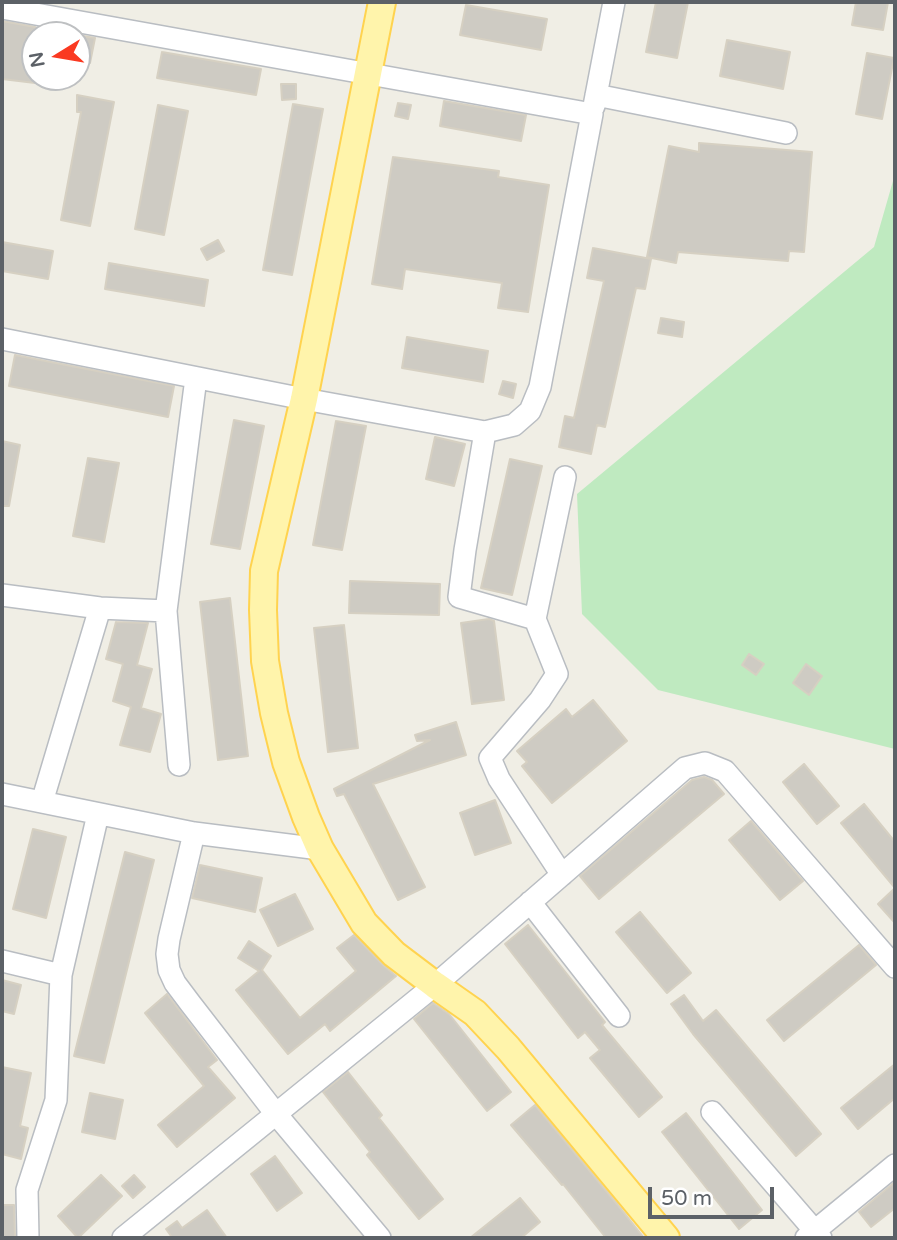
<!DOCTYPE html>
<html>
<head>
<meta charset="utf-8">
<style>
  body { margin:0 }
  #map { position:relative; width:897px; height:1240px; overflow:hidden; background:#f0eee5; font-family:"Varela Round",sans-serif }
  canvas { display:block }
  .frame { position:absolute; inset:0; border:4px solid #5c6167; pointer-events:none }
  .north { position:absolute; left:21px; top:21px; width:70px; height:70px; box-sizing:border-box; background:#fff; border:2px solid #bec0c2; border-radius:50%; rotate:259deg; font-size:19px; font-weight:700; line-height:28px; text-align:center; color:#5c6167 }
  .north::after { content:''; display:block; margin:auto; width:24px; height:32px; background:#fa3921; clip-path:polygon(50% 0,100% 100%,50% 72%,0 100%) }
  .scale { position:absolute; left:648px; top:1187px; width:126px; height:32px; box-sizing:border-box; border:4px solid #5c6167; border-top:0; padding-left:9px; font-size:21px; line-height:24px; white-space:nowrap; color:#5c6167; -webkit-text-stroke:5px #fff; paint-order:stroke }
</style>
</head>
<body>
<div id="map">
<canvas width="897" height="1240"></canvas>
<div class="frame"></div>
<div class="north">N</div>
<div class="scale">50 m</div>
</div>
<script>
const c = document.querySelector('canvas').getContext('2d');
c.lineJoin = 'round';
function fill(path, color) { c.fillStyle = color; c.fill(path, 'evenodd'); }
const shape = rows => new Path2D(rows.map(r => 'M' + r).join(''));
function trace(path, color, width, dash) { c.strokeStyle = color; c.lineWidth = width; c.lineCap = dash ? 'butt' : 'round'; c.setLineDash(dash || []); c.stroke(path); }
fill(shape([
  [895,174,895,749,658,690,582,614,577,494,874,247]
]), '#bfeac0');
const building = shape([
  [656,2,688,2,677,58,646,52,656,2],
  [856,2,888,2,883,30,852,25,856,2],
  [466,5,547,19,541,50,460,35,466,5],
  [2,21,35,27,35,83,2,79,2,21],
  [77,35,95,38,90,63,77,61,77,35],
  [727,40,790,52,783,89,720,76,727,40],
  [162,52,261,69,256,95,157,78,162,52],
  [867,53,894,58,882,119,856,114,867,53],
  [281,84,296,84,296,99,282,100,281,84],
  [77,95,114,102,90,226,61,220,81,112,77,112,77,95],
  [444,101,526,115,521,141,440,126,444,101],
  [398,103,411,105,408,119,395,116,398,103],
  [293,104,323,109,292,275,263,270,293,104],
  [158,105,188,111,164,235,135,229,158,105],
  [699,143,812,152,804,252,789,251,788,261,678,252,676,263,647,257,669,146,699,152,699,143],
  [393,157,499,171,498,177,549,185,528,312,498,308,502,283,405,269,402,289,372,284,393,157],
  [218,240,224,251,207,260,201,249,218,240],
  [2,242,53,251,48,279,2,271,2,242],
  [593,248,651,259,645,289,636,288,605,427,597,425,591,454,559,447,565,416,574,418,604,281,587,278,593,248],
  [109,263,208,280,204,306,105,289,109,263],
  [661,318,684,322,682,337,658,333,661,318],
  [407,337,488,351,483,382,402,368,407,337],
  [15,355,174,386,168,417,9,386,15,355],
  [503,381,516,384,513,398,499,394,503,381],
  [234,420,264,426,240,549,211,544,234,420],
  [336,421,366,426,342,550,313,545,336,421],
  [435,437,465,444,454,486,426,479,435,437],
  [2,441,20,445,9,506,2,506,2,441],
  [88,458,119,463,104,542,73,536,88,458],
  [510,459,542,466,512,595,481,588,510,459],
  [350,581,440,584,439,615,349,613,350,581],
  [230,598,248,756,218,760,200,602,230,598],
  [489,619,494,621,504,700,472,704,461,623,489,619],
  [116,622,148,623,137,665,152,669,141,708,161,714,150,752,120,745,131,707,113,701,123,664,106,659,116,622],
  [344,625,358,748,328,752,314,628,344,625],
  [749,654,764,664,756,675,742,665,749,654],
  [806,664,822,676,809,695,793,683,806,664],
  [593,700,627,741,552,803,522,766,527,762,517,751,566,709,572,717,593,700],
  [456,722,466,755,373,784,425,887,398,900,344,794,337,796,334,789,430,740,417,741,415,735,456,722],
  [804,764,839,806,817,824,783,782,804,764],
  [704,777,712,780,724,794,599,899,580,876,692,780,704,777],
  [495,800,511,843,475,855,460,813,495,800],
  [864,804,895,842,895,888,841,823,864,804],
  [751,821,803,881,780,900,729,840,751,821],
  [33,829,66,837,46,918,13,909,33,829],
  [125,852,154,860,104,1063,74,1056,125,852],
  [200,865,262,878,255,912,192,898,200,865],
  [895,888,895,923,878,904,895,888],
  [295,894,313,929,278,946,260,910,295,894],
  [640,912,691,973,667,993,616,932,640,912],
  [528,925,605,1022,602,1025,662,1097,639,1117,590,1058,600,1050,585,1032,578,1038,505,944,528,925],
  [354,935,383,965,396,976,330,1031,325,1024,288,1054,236,990,259,971,238,958,249,941,271,956,262,970,300,1018,356,971,337,948,354,935],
  [859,945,876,965,784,1041,767,1020,859,945],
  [2,980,21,985,14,1014,2,1011,2,980],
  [167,994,217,1060,208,1067,235,1098,177,1147,158,1125,204,1086,145,1013,167,994],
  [684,995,703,1021,716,1010,821,1134,796,1156,693,1034,671,1004,684,995],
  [433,1003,449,1014,511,1092,487,1111,414,1019,433,1003],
  [895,1064,895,1098,858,1129,841,1108,895,1064],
  [2,1067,31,1073,20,1126,28,1128,21,1159,2,1154,2,1067],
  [348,1072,382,1115,379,1118,443,1199,419,1219,367,1155,370,1152,323,1092,348,1072],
  [90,1093,123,1100,115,1139,82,1132,90,1093],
  [535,1105,617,1204,644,1238,606,1238,563,1184,562,1185,511,1125,535,1105],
  [686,1113,762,1210,739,1229,662,1132,686,1113],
  [275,1156,302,1193,277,1211,251,1174,275,1156],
  [101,1175,122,1196,78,1238,58,1216,101,1175],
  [134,1175,145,1187,133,1198,122,1186,134,1175],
  [895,1182,895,1208,871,1227,859,1212,895,1182],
  [520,1198,540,1222,521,1238,470,1238,520,1198],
  [2,1205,14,1205,15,1238,2,1238,2,1205],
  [207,1210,227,1238,167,1238,171,1236,166,1229,177,1221,182,1228,207,1210]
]);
fill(building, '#cecbc3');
trace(building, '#d6d0c2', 2);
const minor = shape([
  [2,8,592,114,540,387,530,411,514,425,485,432,304,399,2,339],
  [596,95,786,133],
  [594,106,614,2],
  [485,432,465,550,459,597,535,619],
  [2,595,100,608,166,611],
  [179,765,166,611,196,378],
  [2,794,194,833,320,849],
  [42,802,100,608],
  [194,833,169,939,167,954,169,970,175,983,190,1003,276,1114,380,1238],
  [562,875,499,779,490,758,540,700,557,674,535,619,565,477],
  [530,902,619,1016],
  [2,961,61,975,98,814],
  [712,1112,821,1238],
  [28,1238,27,1190,56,1100,61,975],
  [123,1238,435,985,685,768,705,763,725,771,895,967],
  [806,1238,895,1165]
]);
const major = shape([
  [382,2,304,399,264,571,263,610,265,661,274,713,286,762,306,817,320,849,364,923,394,954,435,985,475,1013,508,1048,666,1238]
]);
trace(minor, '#b9bdc2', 24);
trace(major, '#ffd34f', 30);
trace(minor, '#fff', 21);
trace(major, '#fff4ab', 26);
</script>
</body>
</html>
